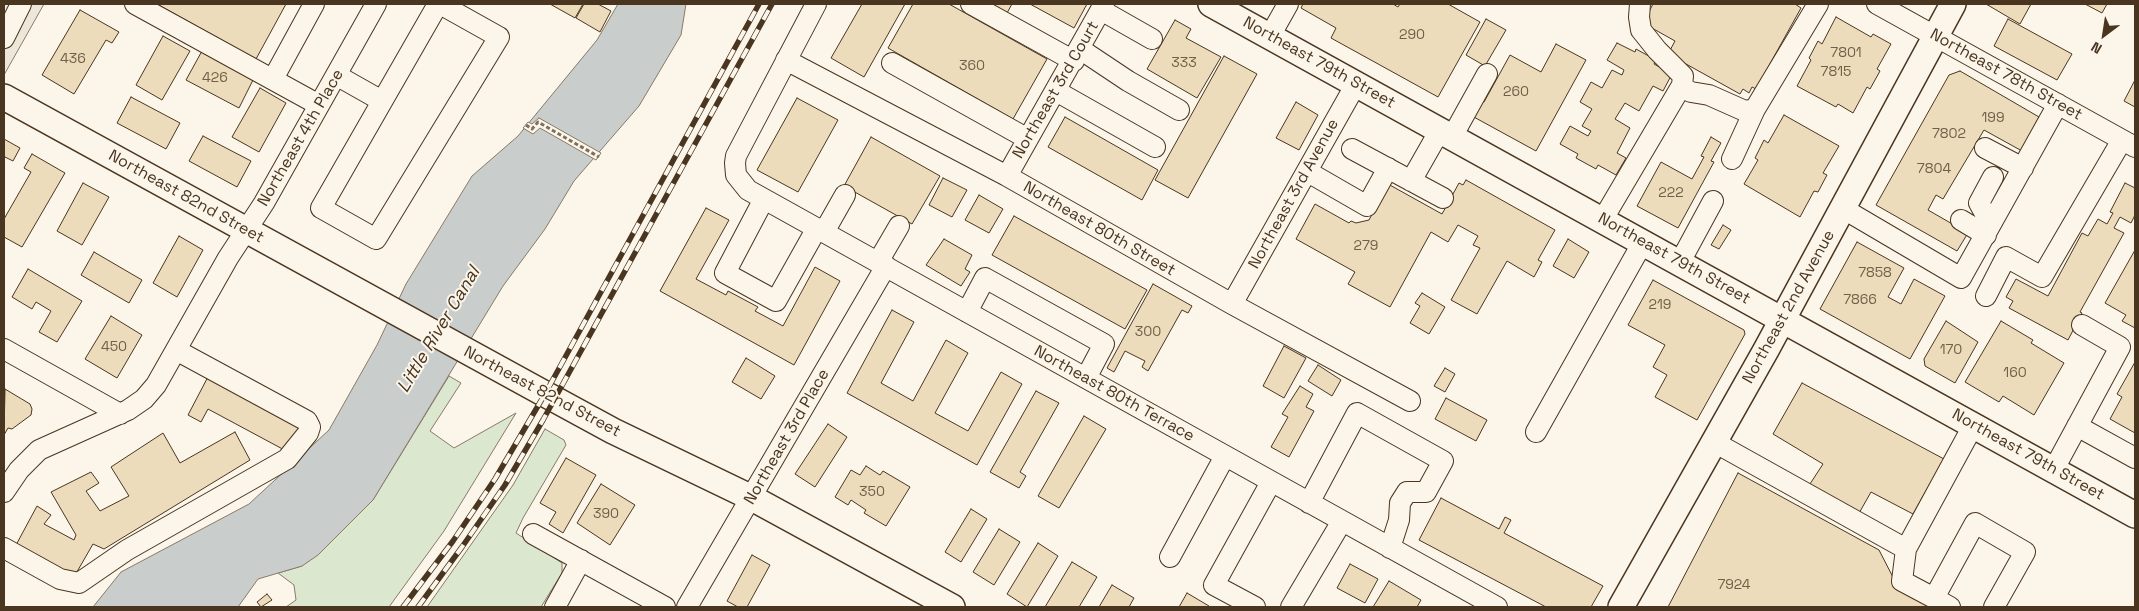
<!DOCTYPE html>
<style>
body{margin:0}
#map{position:relative;width:2139px;height:611px;overflow:hidden;background:#fbf6e9;font-family:"Space Grotesk",sans-serif}
canvas{display:block}
.frame{position:absolute;inset:0;border:5px solid #4a3520;pointer-events:none}
.north{position:absolute;left:2079px;top:10px;width:50px;height:50px;-webkit-text-stroke:4px #fbf6e9;paint-order:stroke;rotate:211deg;font-size:14px;font-weight:700;line-height:20px;text-align:center;color:#4a3520}
.north::after{content:'';display:block;margin:auto;width:18px;height:22px;background:#4a3520;clip-path:polygon(50% 0,100% 100%,50% 72%,0 100%)}
</style>
<div id="map">
<canvas width="2139" height="611"></canvas>
<div class="frame"></div>
<div class="north">N</div>
</div>
<script>
const context = document.querySelector('canvas').getContext('2d');
context.lineJoin = 'round';
function fillPath(path, color) { context.fillStyle = color; context.fill(path, 'evenodd'); }
const toPath = rows => new Path2D(rows.map(r => 'M' + r).join(''));
function strokePath(path, color, width, dash) { context.strokeStyle = color; context.lineWidth = width; context.lineCap = dash ? 'butt' : 'round'; context.setLineDash(dash || []); context.stroke(path); }
function write(font, color, halo, rows, align = 'center') {
  context.font = font + ' "Space Grotesk",sans-serif'; context.lineWidth = 4; context.setLineDash([]); context.textBaseline = 'middle'; context.strokeStyle = halo; context.fillStyle = color; for (const [text, x, y, turn = 0] of rows) {
    context.save(); context.translate(x, y); context.rotate((+turn || 0) * Math.PI / 180); context.textAlign = isNaN(turn) ? turn : align; if (halo) context.strokeText(text, 0, 0); context.fillText(text, 0, 0); context.restore();
  }
}
const green = toPath([
 [449,376,461,383,430,431,454,448,516,413,444,531,389,607,286,607,296,600,294,585,278,573,302,566,373,500,449,376],
 [545,429,564,440,566,445,523,518,516,533,562,563,562,573,541,607,427,607,513,485,545,429]
]);
fillPath(green, '#dce7d0');
strokePath(green, '#887966', 1);
const parking = toPath([
 [4,4,44,4,4,75,4,4]
]);
fillPath(parking, '#ede7d9');
strokePath(parking, '#887966', 1);
const water = toPath([
 [618,4,686,4,681,35,639,106,574,181,545,229,503,286,373,500,318,555,302,566,258,579,238,607,93,607,121,572,249,504,329,430,377,345,406,284,472,176,518,136,597,40,618,4]
]);
fillPath(water, '#c9cecd');
strokePath(water, '#887966', 1);
const pier = toPath([
 [539,118,601,153,596,160,540,128,533,134,523,128,528,122,532,124,539,118]
]);
fillPath(pier, '#fbf6e9');
strokePath(pier, '#887966', 1);
const building = toPath([
 [157,4,286,4,256,59,157,4],
 [550,4,583,4,575,18,550,4],
 [584,4,598,4,611,11,600,32,576,18,584,4],
 [862,4,905,4,864,77,831,58,862,4],
 [913,4,949,4,1047,59,1013,119,888,48,913,4],
 [985,4,1012,4,1007,13,999,8,997,11,985,4],
 [1030,4,1087,4,1074,28,1030,4],
 [1303,4,1393,4,1398,7,1400,4,1448,4,1480,22,1438,97,1331,38,1336,28,1301,8,1303,4],
 [1653,4,1795,4,1801,8,1756,89,1752,87,1749,93,1743,89,1740,94,1668,54,1675,41,1643,23,1653,4],
 [1986,4,2031,4,2020,24,1986,4],
 [2085,4,2107,4,2102,13,2085,4],
 [80,10,119,32,112,43,106,40,74,94,42,75,80,10],
 [1836,17,1871,37,1873,34,1891,44,1877,69,1880,71,1870,89,1867,87,1853,113,1838,104,1836,107,1797,86,1811,60,1809,58,1818,41,1822,44,1836,17],
 [1486,19,1506,30,1485,66,1466,55,1486,19],
 [2008,19,2072,54,2057,80,1994,46,2008,19],
 [1175,20,1191,29,1186,38,1221,57,1197,98,1147,69,1175,20],
 [163,36,190,51,162,100,136,85,163,36],
 [1617,43,1635,52,1636,49,1656,60,1654,64,1672,74,1663,91,1653,86,1639,111,1625,103,1615,119,1630,128,1617,153,1626,158,1616,175,1598,165,1596,169,1576,158,1578,154,1560,144,1570,126,1588,136,1591,131,1582,126,1592,109,1580,102,1591,82,1602,88,1612,70,1622,75,1624,70,1607,60,1617,43],
 [1556,44,1586,60,1536,151,1472,116,1480,101,1484,102,1510,55,1541,72,1556,44],
 [202,51,254,78,239,108,186,80,202,51],
 [1224,56,1257,74,1188,198,1155,180,1224,56],
 [1960,71,2039,117,2022,151,1984,130,1943,199,1936,195,1928,210,1968,233,1957,251,1876,205,1949,75,1960,71],
 [2135,80,2135,107,2124,101,2135,80],
 [260,88,286,103,259,152,232,137,260,88],
 [131,97,180,123,166,149,117,123,131,97],
 [797,98,838,120,798,192,757,170,797,98],
 [1296,102,1318,115,1299,150,1276,138,1296,102],
 [1784,115,1839,146,1823,173,1827,175,1818,192,1814,191,1800,217,1744,184,1758,160,1755,158,1764,140,1768,143,1784,115],
 [1065,117,1158,170,1142,200,1048,147,1065,117],
 [203,136,251,161,237,187,189,161,203,136],
 [871,137,940,176,912,224,844,186,871,137],
 [1711,137,1721,143,1711,161,1714,162,1678,228,1637,206,1661,162,1692,179,1704,157,1701,156,1711,137],
 [4,139,20,148,13,161,5,157,4,160,4,139],
 [32,154,65,173,22,247,4,237,4,219,31,172,24,168,32,154],
 [943,178,967,190,952,217,929,205,943,178],
 [1466,180,1555,230,1538,260,1542,262,1534,277,1507,261,1477,314,1451,300,1480,248,1473,245,1478,236,1458,225,1448,242,1431,232,1390,307,1348,284,1355,272,1296,239,1315,204,1349,223,1351,221,1356,223,1369,220,1388,184,1442,214,1459,183,1463,185,1466,180],
 [83,183,109,197,82,245,57,231,83,183],
 [2125,183,2135,188,2135,215,2131,223,2120,217,2114,228,2124,233,2080,312,2082,313,2068,340,2009,308,2013,301,2006,297,2016,279,2048,296,2082,233,2088,236,2098,219,2107,224,2113,213,2110,212,2125,183],
 [979,195,1003,209,989,233,965,220,979,195],
 [706,208,729,220,696,279,726,295,728,291,758,307,755,311,783,326,815,267,840,281,794,365,660,291,706,208],
 [1014,216,1147,290,1125,329,992,255,1014,216],
 [1723,225,1731,230,1719,249,1711,245,1723,225],
 [179,236,203,250,177,297,153,283,179,236],
 [944,239,972,255,965,269,970,272,961,286,926,265,944,239],
 [1568,239,1589,252,1574,278,1553,266,1568,239],
 [1857,242,1904,268,1888,297,1901,304,1914,279,1945,296,1910,359,1820,309,1857,242],
 [2135,250,2135,328,2122,321,2126,315,2105,303,2135,250],
 [94,252,142,280,129,303,81,275,94,252],
 [28,269,82,301,57,342,39,332,51,311,36,302,32,309,12,297,28,269],
 [1653,280,1744,330,1745,334,1697,420,1655,397,1667,375,1653,367,1665,345,1628,325,1653,280],
 [1153,284,1192,306,1188,313,1182,310,1148,371,1142,367,1145,361,1125,351,1114,372,1107,368,1153,284],
 [1422,293,1445,307,1429,334,1410,323,1420,306,1415,303,1422,293],
 [892,310,914,322,881,383,913,401,946,340,968,353,935,413,968,431,1001,372,1022,384,977,465,847,393,892,310],
 [111,316,142,335,117,378,85,359,111,316],
 [1946,321,1978,342,1955,383,1925,366,1924,359,1946,321],
 [2001,321,2033,340,2031,343,2064,363,2034,415,2003,396,1999,402,1965,382,2001,321],
 [1284,346,1306,358,1284,398,1263,386,1284,346],
 [746,358,775,376,761,399,732,382,746,358],
 [2135,362,2135,433,2110,419,2122,397,2117,394,2135,362],
 [1318,365,1341,380,1332,396,1308,381,1318,365],
 [1445,368,1455,374,1445,392,1434,386,1445,368],
 [210,373,305,425,290,453,208,409,201,422,188,415,210,373],
 [1802,383,1944,459,1913,514,1871,492,1858,515,1808,487,1823,464,1773,434,1802,383],
 [1300,386,1313,394,1306,407,1314,411,1289,457,1271,447,1288,417,1282,414,1300,386],
 [5,389,30,404,32,409,31,415,12,429,8,428,4,435,5,389],
 [1036,391,1059,403,1020,472,1026,476,1019,488,990,472,1036,391],
 [1446,398,1487,420,1476,441,1435,419,1446,398],
 [1084,416,1106,429,1059,508,1038,496,1084,416],
 [828,424,847,437,815,487,795,474,828,424],
 [235,432,250,460,104,549,93,544,74,577,16,545,37,506,51,515,44,524,74,540,76,535,51,492,91,472,99,483,86,491,100,511,129,496,111,467,163,433,180,463,235,432],
 [566,458,596,475,563,533,549,524,556,512,540,503,566,458],
 [866,466,880,475,883,471,910,487,886,526,864,513,866,510,851,500,848,505,835,497,851,470,860,475,866,466],
 [1738,473,1879,550,1897,585,1938,607,1668,607,1738,473],
 [601,484,635,505,610,545,577,523,601,484],
 [1441,498,1499,529,1505,517,1511,520,1504,533,1603,586,1591,607,1546,607,1419,540,1441,498],
 [971,509,987,519,961,562,945,552,971,509],
 [999,529,1020,542,994,585,973,572,999,529],
 [1038,543,1058,556,1027,607,1007,594,1038,543],
 [752,555,770,565,747,607,738,607,727,601,752,555],
 [1072,562,1097,577,1079,607,1045,607,1072,562],
 [1350,564,1378,579,1365,603,1337,588,1350,564],
 [1389,581,1421,600,1417,607,1373,607,1389,581],
 [1112,585,1134,598,1129,607,1099,607,1112,585],
 [1187,593,1209,606,1208,607,1179,607,1187,593],
 [267,594,272,600,261,607,257,602,267,594]
]);
fillPath(building, '#ecdcbc');
strokePath(building, '#4a3520', 1);
const minor = toPath([
 [135,4,319,105],
 [438,4,321,208,376,239,499,37,440,4],
 [816,4,736,156,735,163,736,175,748,190,1497,607],
 [971,4,1074,61],
 [1877,4,2135,147],
 [1101,10,1152,39],
 [1270,36,1288,4],
 [4,38,21,4],
 [1080,49,1128,81,1179,110],
 [786,60,1007,176,1232,304,1410,401],
 [892,63,1028,139],
 [336,75,382,101],
 [273,79,314,4],
 [1681,87,1691,92,1709,95,1745,111,1755,109,1818,4],
 [1056,91,1155,147],
 [1452,137,1487,74],
 [1985,148,2023,168],
 [1352,149,1443,198],
 [1732,159,1755,109],
 [1308,172,1367,206,1388,168],
 [1007,176,1104,4],
 [1993,177,1979,203,1984,212,1994,218],
 [1411,181,1440,130],
 [764,199,725,273,776,301,817,228],
 [1842,208,1961,278,2058,104],
 [1603,219,1682,85,1683,76,1657,50,1641,30,1639,17,1640,4],
 [1961,220,1986,235],
 [824,232,845,195],
 [878,262,899,226],
 [1680,262,1713,201],
 [1986,296,2006,257,2042,277,2122,140],
 [1232,304,1356,84],
 [967,312,985,278,1104,344,1086,378],
 [4,349,120,414],
 [2077,426,2135,458],
 [1536,432,1643,242],
 [1714,442,1906,549,1902,581,1934,598,1975,523,2025,552,1994,607],
 [2054,469,2120,347,2082,325],
 [4,492,19,470,39,450,128,410,144,399,156,385,228,258,264,203,376,4],
 [1309,503,1357,413,1443,461,1426,492,1407,492,1400,503,1399,520,1390,548],
 [533,534,665,607],
 [4,548,60,579,79,583,127,550,287,459,308,433,310,427,307,421,176,350],
 [1906,549,1974,424],
 [1170,557,1225,456],
 [1934,598,1950,607],
 [555,607,581,560],
 [687,607,886,266],
 [1255,607,1214,585,1271,482],
 [1291,607,1342,521]
]);
const major = toPath([
 [1211,4,2135,515],
 [4,97,545,394,613,431,752,498,952,607],
 [1621,607,1766,350,1953,4]
]);
strokePath(minor, '#4a3520', 22);
strokePath(major, '#4a3520', 28);
strokePath(toPath([
 [526,125,532,129,538,122,599,157]
]), '#7f6f5c', 3, [4, 2.5]);
strokePath(minor, '#fbf6e9', 20);
strokePath(major, '#fbf6e9', 25);
const rail = toPath([
 [403,607,453,541,495,479,545,394,759,4],
 [418,607,462,547,505,485,543,420,772,4]
]);
strokePath(rail, '#4a3520', 5.5);
strokePath(rail, '#fbf6e9', 4, [11]);
write('14px', '#725f47', null, [
 ["290",1412,35],
 ["7801",1846,53],
 ["436",73,59],
 ["333",1184,63],
 ["360",972,66],
 ["7815",1836,72],
 ["426",215,78],
 ["260",1516,92],
 ["199",1993,118],
 ["7802",1949,134],
 ["7804",1934,169],
 ["222",1671,193],
 ["279",1366,246],
 ["7858",1875,273],
 ["7866",1860,300],
 ["219",1660,305],
 ["300",1148,332],
 ["450",114,347],
 ["170",1951,350],
 ["160",2015,373],
 ["350",872,492],
 ["390",606,514],
 ["7924",1734,585]
]);
write('16px', '#4a3520', '#fbf6e9', [
 ["Northeast 79th Street",1319,63,29],
 ["Northeast 78th Street",2006,75,29],
 ["Northeast 3rd Court",1056,90,-60],
 ["Northeast 4th Place",301,138,-60],
 ["Northeast 3rd Avenue",1294,194,-61],
 ["Northeast 82nd Street",186,197,29],
 ["Northeast 80th Street",1099,229,30],
 ["Northeast 79th Street",1674,259,29],
 ["Northeast 2nd Avenue",1789,307,-61],
 ["Northeast 82nd Street",542,392,28],
 ["Northeast 80th Terrace",1114,394,29],
 ["Northeast 3rd Place",787,437,-60],
 ["Northeast 79th Street",2028,455,29]
]);
write('italic 18px', '#4a3520', '#fbf6e9', [
 ["Little River Canal",439,330,-59]
]);
</script>
